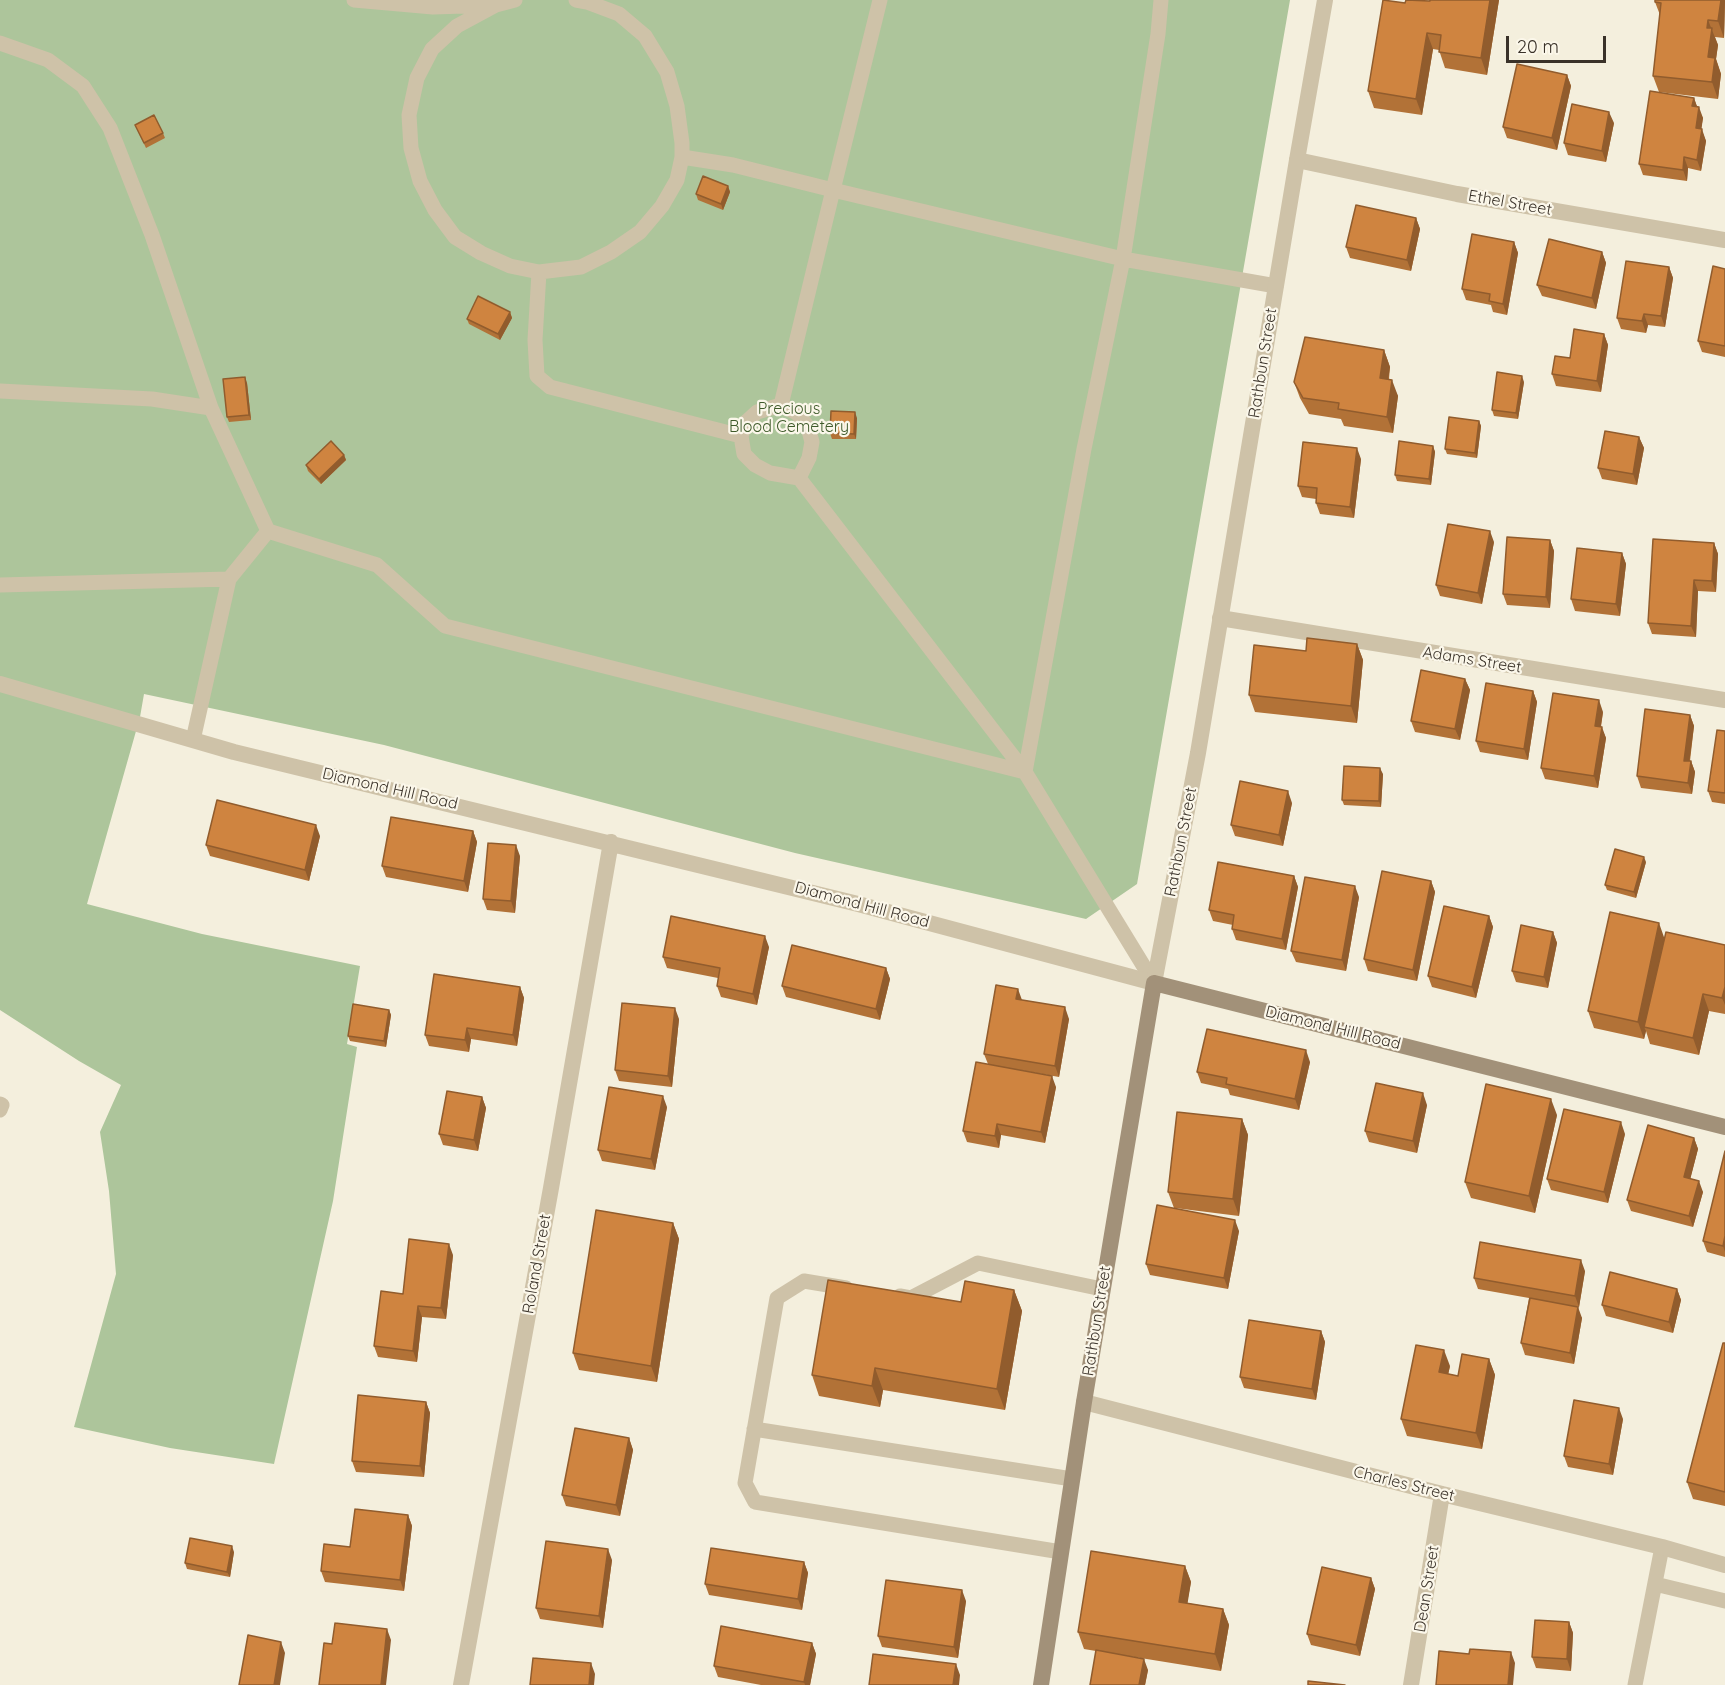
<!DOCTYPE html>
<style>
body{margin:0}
#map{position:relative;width:1725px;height:1685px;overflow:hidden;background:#f4efdd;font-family:Quicksand,sans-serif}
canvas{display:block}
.scale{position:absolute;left:1506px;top:36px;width:100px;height:27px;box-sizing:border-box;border:3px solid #3a3229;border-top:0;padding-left:8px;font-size:18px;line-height:21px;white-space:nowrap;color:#3a3229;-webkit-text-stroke:4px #fbf7ea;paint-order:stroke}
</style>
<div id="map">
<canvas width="1725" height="1685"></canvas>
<div class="scale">20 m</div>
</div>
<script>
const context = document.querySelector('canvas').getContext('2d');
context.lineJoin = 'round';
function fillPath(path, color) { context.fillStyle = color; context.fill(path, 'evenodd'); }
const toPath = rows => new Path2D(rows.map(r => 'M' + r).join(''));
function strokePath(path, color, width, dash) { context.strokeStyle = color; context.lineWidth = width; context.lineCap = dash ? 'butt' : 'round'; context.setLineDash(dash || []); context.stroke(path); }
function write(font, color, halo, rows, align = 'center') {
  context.font = font + ' Quicksand,sans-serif'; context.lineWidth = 4.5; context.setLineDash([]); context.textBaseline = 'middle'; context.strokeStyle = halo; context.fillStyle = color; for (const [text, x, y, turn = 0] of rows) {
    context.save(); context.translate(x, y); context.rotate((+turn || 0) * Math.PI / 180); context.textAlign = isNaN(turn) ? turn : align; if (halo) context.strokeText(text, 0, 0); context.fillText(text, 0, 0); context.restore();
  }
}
fillPath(toPath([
 [0,0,1290,0,1137,884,1086,919,795,853,384,745,144,694,140,717,87,904,202,934,360,966,347,1044,357,1047,333,1201,274,1464,170,1448,74,1427,116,1274,109,1191,100,1132,121,1085,79,1061,0,1010]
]), '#adc59b');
strokePath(toPath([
 [354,0,433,7,496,5,515,0],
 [576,0,587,2,619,14,645,36,667,72,677,106,682,143,682,157],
 [880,0,833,190,1123,259,1276,286],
 [496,5,457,26,432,49,417,78,409,115,411,148,420,181,435,210,455,237,481,253,510,266,539,272,535,340,537,376,550,387,741,436,744,454,755,465,770,473,799,478,809,458,812,442,808,427,797,413,781,405,757,412,746,422,741,436],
 [0,43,48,60,83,86,110,128,152,235,211,408,152,399,0,391],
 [539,272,581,267,611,252,640,232,662,206,677,180,682,157,733,165,833,190,781,405],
 [799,478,1025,772,1154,983],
 [268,531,377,565,445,626,1025,772,1084,449,1123,259,1158,34,1161,0],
 [0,585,229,579],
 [193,740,229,579,268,531,211,408],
 [0,1104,2,1105,0,1110],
 [846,1288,804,1281,777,1298,745,1483,755,1502,1061,1552],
 [900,1296,911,1298,978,1263,1102,1289],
 [754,1429,1072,1479],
 [1655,1584,1725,1601],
 [1635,1685,1662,1547]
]), '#cec2a8', 15);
strokePath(toPath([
 [1297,160,1457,194,1725,240],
 [1220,618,1725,700],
 [0,684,234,752,858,904,1154,983],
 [1084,1402,1442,1494,1662,1547,1725,1565],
 [461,1685,551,1188,611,842],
 [1411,1685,1442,1494]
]), '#cec2a8', 16);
strokePath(toPath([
 [1154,983,1198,753,1297,160,1325,0]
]), '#cec2a8', 16);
strokePath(toPath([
 [1041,1685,1084,1402,1154,983,1725,1127]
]), '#a29179', 16);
fillPath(toPath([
 [1499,0,1487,75,1445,68,1439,50,1433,49,1422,115,1374,108,1368,91,1405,3,1430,1],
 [1725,1,1724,38,1715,37,1718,45,1716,59,1721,74,1718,99,1659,92,1653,76,1660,15,1655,2],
 [1567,75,1571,86,1557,150,1507,138,1503,127],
 [1694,98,1697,107,1703,118,1701,129,1706,141,1701,171,1688,168,1687,181,1643,175,1639,164],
 [1614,123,1606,162,1568,155,1564,143],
 [135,125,163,133,165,138,146,148],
 [728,186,730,192,723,210,698,200,696,194],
 [1416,218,1420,229,1411,271,1350,258,1346,247],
 [1514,242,1518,253,1507,315,1493,312,1491,305,1466,300,1462,289],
 [1602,252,1606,263,1596,309,1542,296,1537,285],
 [1669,267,1673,278,1665,327,1648,325,1646,333,1621,329,1617,318],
 [1725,269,1725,357,1702,352,1698,341],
 [510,312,512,318,500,340,469,324,467,319],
 [1604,334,1608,345,1601,392,1556,386,1552,374,1570,358],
 [1384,350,1390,367,1389,379,1398,396,1393,433,1344,426,1341,419,1309,414,1300,398,1294,382],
 [1524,382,1518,419,1494,416,1492,410],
 [247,383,251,420,229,422,227,417],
 [857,418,856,439,832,439,830,433],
 [1479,421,1481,426,1477,458,1447,454,1445,449],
 [1639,437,1644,448,1637,485,1602,479,1598,468],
 [1433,446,1435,452,1431,485,1397,481,1395,475],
 [344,455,346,460,321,484,308,471,306,465],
 [1361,459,1354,518,1320,514,1316,503,1316,499,1302,497,1298,486],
 [1550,540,1554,551,1550,608,1507,605,1503,594],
 [1494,542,1482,604,1440,596,1436,585],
 [1714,543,1718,554,1716,592,1698,591,1696,637,1652,634,1648,623],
 [1622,553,1626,564,1620,616,1575,611,1571,599],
 [1357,644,1363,660,1357,723,1255,712,1249,695,1306,651],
 [1465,679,1470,690,1460,740,1415,732,1411,721],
 [1533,691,1537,702,1528,760,1480,752,1476,741],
 [1603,712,1601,727,1606,738,1598,788,1545,779,1541,768],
 [1690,715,1694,726,1690,761,1691,761,1695,772,1692,794,1641,788,1637,776],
 [1725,731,1725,804,1712,802,1708,791],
 [1383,774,1381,807,1344,805,1342,800],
 [1292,803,1283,846,1235,836,1231,825],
 [473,831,477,842,468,892,386,877,382,866],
 [320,836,309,881,210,856,206,845],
 [520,856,515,913,487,910,483,899],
 [1646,862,1636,898,1607,890,1605,885],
 [1294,876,1298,887,1286,950,1236,940,1232,929,1233,925,1213,921,1209,910],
 [1431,881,1435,892,1417,981,1368,971,1364,959],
 [1359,897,1346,971,1296,962,1291,951],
 [1489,916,1493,927,1476,998,1432,987,1428,976],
 [1553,932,1557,943,1548,988,1516,982,1512,971],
 [1664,939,1725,945,1725,1014,1709,1011,1699,1055,1650,1044,1646,1031,1644,1039,1594,1028,1588,1011],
 [769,947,757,1005,721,997,717,986,718,978,667,968,663,957],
 [886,968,890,979,880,1020,786,997,782,986],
 [520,987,524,998,517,1046,471,1039,469,1052,429,1046,425,1035],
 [1022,1000,1069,1019,1059,1077,1014,1069,1056,1087,1045,1143,1001,1135,999,1148,967,1142,963,1131,988,1064,984,1054],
 [389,1010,391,1015,386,1047,350,1041,348,1036],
 [679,1019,672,1087,619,1081,615,1070],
 [1310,1062,1299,1110,1230,1095,1228,1089,1201,1083,1197,1072],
 [482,1097,486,1108,478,1151,443,1145,439,1134],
 [1427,1105,1417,1153,1369,1142,1365,1131],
 [667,1107,655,1170,602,1161,598,1150],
 [1557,1115,1535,1213,1471,1198,1465,1182],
 [1242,1119,1248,1135,1239,1216,1175,1208,1239,1231,1228,1289,1150,1275,1146,1264,1174,1208,1168,1192],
 [1625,1134,1608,1203,1551,1190,1547,1179],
 [1694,1138,1698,1149,1690,1179,1703,1192,1693,1227,1631,1211,1627,1200],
 [1725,1151,1725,1257,1707,1252,1703,1241],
 [673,1223,679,1239,657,1382,579,1370,573,1353],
 [453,1255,446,1319,422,1317,417,1362,378,1357,374,1346,403,1294],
 [1585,1271,1579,1307,1573,1306,1582,1318,1574,1364,1525,1355,1521,1343,1529,1298,1478,1289,1474,1278],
 [1677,1289,1681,1300,1673,1333,1606,1316,1602,1305],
 [1014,1290,1022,1311,1005,1410,883,1390,880,1407,819,1396,812,1375,961,1302],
 [1321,1331,1325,1342,1316,1400,1244,1388,1240,1377],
 [1725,1343,1725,1506,1693,1499,1687,1482],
 [1489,1359,1495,1375,1482,1449,1407,1436,1401,1419,1450,1366,1448,1374,1458,1376],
 [426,1402,430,1413,424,1477,356,1472,352,1461],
 [1623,1419,1613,1475,1568,1467,1564,1456],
 [629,1438,633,1450,620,1516,566,1506,562,1495],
 [408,1515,412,1526,404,1591,325,1582,321,1571,350,1547],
 [234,1552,230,1577,187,1569,185,1563],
 [612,1560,603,1628,540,1619,536,1608],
 [804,1562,808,1573,802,1610,709,1595,705,1584],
 [1185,1566,1191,1582,1187,1603,1223,1609,1229,1625,1221,1671,1122,1655,1148,1670,1145,1685,1090,1685,1096,1651,1084,1649,1078,1632],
 [1371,1578,1375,1589,1360,1656,1311,1645,1307,1634],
 [966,1601,958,1658,882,1647,878,1636],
 [1569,1622,1573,1633,1571,1671,1536,1668,1532,1657],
 [812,1643,816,1654,810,1685,761,1685,718,1677,714,1666]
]), '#b27237');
fillPath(toPath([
 [1490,0,1499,0,1487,75,1481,58],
 [1721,0,1725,0,1725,1,1724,38,1718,21],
 [1708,20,1718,45,1716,59,1721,74,1718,99,1712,82,1708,57,1707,28],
 [1427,33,1433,49,1422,115,1416,99],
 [1567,75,1571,86,1557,150,1552,138],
 [1694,98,1698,109,1692,106],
 [1699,107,1703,118,1700,139,1696,128],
 [1609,112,1614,123,1606,162,1602,151],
 [1702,129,1706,141,1701,171,1697,160],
 [1684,157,1688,168,1687,181,1683,170],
 [728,186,730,192,723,210,721,204],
 [1416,218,1420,229,1411,271,1407,260],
 [1514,242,1518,253,1507,315,1503,304],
 [1602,252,1606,263,1596,309,1592,298],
 [1669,267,1673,278,1665,327,1661,316],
 [510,312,512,318,500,340,498,334],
 [1644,314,1648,325,1646,333,1642,321],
 [1604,334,1608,345,1601,392,1597,381],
 [1384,350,1390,367,1386,394,1380,378],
 [1522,376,1524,382,1518,419,1516,413],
 [245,377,247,383,251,420,249,415],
 [1392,380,1398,396,1393,433,1387,417],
 [855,412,857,418,856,439,854,434],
 [1479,421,1481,426,1477,458,1475,453],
 [1639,437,1644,448,1637,485,1633,474],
 [1433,446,1435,452,1431,485,1429,479],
 [1357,448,1361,459,1354,518,1350,507],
 [344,455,346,460,321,484,319,479],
 [1490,531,1494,542,1482,604,1478,593],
 [1550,540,1554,551,1550,608,1546,597],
 [1714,543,1718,554,1716,592,1712,581],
 [1622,553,1626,564,1620,616,1616,604],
 [1694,580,1698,591,1696,637,1691,626],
 [1357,644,1363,660,1357,723,1351,706],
 [1465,679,1470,690,1460,740,1455,729],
 [1533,691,1537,702,1528,760,1524,749],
 [1599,700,1603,712,1599,737,1595,726],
 [1690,715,1694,726,1688,772,1684,761],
 [1602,727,1606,738,1598,788,1594,776],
 [1691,761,1695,772,1692,794,1688,783],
 [1380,768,1383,774,1381,807,1379,801],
 [1288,791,1292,803,1283,846,1279,835],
 [316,825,320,836,309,881,305,870],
 [473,831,477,842,468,892,464,881],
 [516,845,520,856,515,913,511,901],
 [1644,857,1646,862,1636,898,1634,892],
 [1294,876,1298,887,1286,950,1282,939],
 [1431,881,1435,892,1417,981,1413,970],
 [1355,886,1359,897,1346,971,1342,960],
 [1489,916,1493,927,1476,998,1472,987],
 [1659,923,1665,940,1644,1027,1646,1031,1644,1039,1638,1022],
 [1553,932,1557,943,1548,988,1544,977],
 [765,936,769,947,757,1005,753,994],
 [886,968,890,979,880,1020,876,1009],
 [520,987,524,998,517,1046,513,1035],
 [1725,987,1725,1005,1722,998],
 [1018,989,1022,1000,1016,999],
 [1703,994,1709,1011,1699,1055,1693,1038],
 [1065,1007,1069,1019,1059,1077,1055,1066],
 [675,1008,679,1019,672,1087,668,1076],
 [389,1010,391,1015,386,1047,384,1041],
 [467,1028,471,1039,469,1052,465,1040],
 [1306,1050,1310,1062,1299,1110,1295,1099],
 [1052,1076,1056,1087,1045,1143,1041,1132],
 [1423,1093,1427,1105,1417,1153,1413,1141],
 [663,1096,667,1107,655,1170,651,1159],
 [482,1097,486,1108,478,1151,474,1140],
 [1551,1099,1557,1115,1535,1213,1529,1196],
 [1242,1119,1248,1135,1239,1216,1233,1199],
 [1621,1122,1625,1134,1608,1203,1604,1192],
 [997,1124,1001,1135,999,1148,995,1136],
 [1694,1138,1698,1149,1688,1188,1684,1177],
 [1699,1181,1703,1192,1693,1227,1689,1216],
 [1235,1220,1239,1231,1228,1289,1224,1278],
 [673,1223,679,1239,657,1382,651,1366],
 [1725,1236,1725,1252,1723,1246],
 [449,1244,453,1255,446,1319,441,1308],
 [1581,1260,1585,1271,1579,1307,1575,1296],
 [1677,1289,1681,1300,1673,1333,1669,1322],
 [1014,1290,1022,1311,1005,1410,997,1389],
 [418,1306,422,1317,417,1362,413,1351],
 [1578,1307,1582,1318,1574,1364,1570,1353],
 [1321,1331,1325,1342,1316,1400,1312,1389],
 [1444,1350,1450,1366,1445,1389,1439,1372],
 [1489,1359,1495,1375,1482,1449,1476,1433],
 [875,1368,883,1390,880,1407,872,1386],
 [426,1402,430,1413,424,1477,420,1466],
 [1619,1408,1623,1419,1613,1475,1609,1464],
 [629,1438,633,1450,620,1516,616,1505],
 [408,1515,412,1526,404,1591,400,1580],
 [232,1546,234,1552,230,1577,227,1572],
 [608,1549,612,1560,603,1628,599,1616],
 [804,1562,808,1573,802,1610,798,1599],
 [1185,1566,1191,1582,1185,1619,1179,1602],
 [1371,1578,1375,1589,1360,1656,1356,1645],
 [962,1590,966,1601,958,1658,954,1647],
 [1223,1609,1229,1625,1221,1671,1215,1654],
 [1569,1622,1573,1633,1571,1671,1567,1659],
 [387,1629,391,1640,386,1685,381,1685],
 [281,1642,285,1653,280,1685,274,1685],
 [812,1643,816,1654,810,1685,805,1685,804,1682],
 [1511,1652,1515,1663,1513,1685,1508,1685],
 [1144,1659,1148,1670,1145,1685,1139,1685],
 [591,1663,595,1674,594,1685,589,1685],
 [956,1664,960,1675,959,1685,953,1685]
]), '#915c2d');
const building = toPath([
 [1383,0,1405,3,1406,0,1430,1,1430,0,1490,0,1481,58,1439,52,1441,35,1427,33,1416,99,1368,91,1383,0],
 [1655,0,1721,0,1718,21,1708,20,1707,28,1712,28,1708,57,1715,58,1712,82,1653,76,1661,3,1655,2,1655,0],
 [1517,64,1567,75,1552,138,1503,127,1517,64],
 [1650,91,1694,98,1692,106,1699,107,1696,128,1702,129,1697,160,1684,157,1683,170,1639,164,1650,91],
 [1572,104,1609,112,1602,151,1564,143,1572,104],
 [154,115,163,133,144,143,135,125,154,115],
 [703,176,728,186,721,204,696,194,703,176],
 [1356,205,1416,218,1407,260,1346,247,1356,205],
 [1472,234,1514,242,1503,304,1489,301,1490,294,1462,289,1472,234],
 [1549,239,1602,252,1592,298,1537,285,1549,239],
 [1626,261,1669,267,1661,316,1644,314,1642,321,1617,318,1626,261],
 [1713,266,1725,269,1725,346,1698,341,1713,266],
 [478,296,510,312,498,334,467,319,478,296],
 [1574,329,1604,334,1597,381,1552,374,1555,356,1570,358,1574,329],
 [1305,337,1384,350,1380,378,1392,380,1387,417,1338,409,1339,403,1303,398,1294,382,1305,337],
 [1497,372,1522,376,1516,413,1492,410,1497,372],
 [245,377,249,415,227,417,223,379,245,377],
 [831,411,855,412,854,434,830,433,831,411],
 [1449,417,1479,421,1475,453,1445,449,1449,417],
 [1605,431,1639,437,1633,474,1598,468,1605,431],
 [331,441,344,455,319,479,306,465,331,441],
 [1399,441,1433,446,1429,479,1395,475,1399,441],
 [1303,442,1357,448,1350,507,1316,503,1317,488,1298,486,1303,442],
 [1448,524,1490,531,1478,593,1436,585,1448,524],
 [1507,537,1550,540,1546,597,1503,594,1507,537],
 [1653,539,1714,543,1712,581,1694,580,1691,626,1648,623,1653,539],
 [1577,548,1622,553,1616,604,1571,599,1577,548],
 [1307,638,1357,644,1351,706,1249,695,1254,645,1306,651,1307,638],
 [1421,670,1465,679,1455,729,1411,721,1421,670],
 [1486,683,1533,691,1524,749,1476,741,1486,683],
 [1553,693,1599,700,1595,726,1602,727,1594,776,1541,768,1553,693],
 [1645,709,1690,715,1684,761,1691,761,1688,783,1637,776,1645,709],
 [1717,730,1725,731,1725,793,1708,791,1717,730],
 [1344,766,1380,768,1379,801,1342,800,1344,766],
 [1240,781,1288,791,1279,835,1231,825,1240,781],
 [217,800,316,825,305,870,206,845,217,800],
 [391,817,473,831,464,881,382,866,391,817],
 [488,843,516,845,511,901,483,899,488,843],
 [1615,849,1644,857,1634,892,1605,885,1615,849],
 [1218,862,1294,876,1282,939,1232,929,1234,915,1209,910,1218,862],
 [1382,871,1431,881,1413,970,1364,959,1382,871],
 [1305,877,1355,886,1342,960,1291,951,1305,877],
 [1444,906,1489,916,1472,987,1428,976,1444,906],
 [1610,912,1659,923,1638,1022,1588,1011,1610,912],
 [671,916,765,936,753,994,717,986,720,968,663,957,671,916],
 [1521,925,1553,932,1544,977,1512,971,1521,925],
 [1666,932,1725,945,1725,987,1722,998,1703,994,1693,1038,1644,1027,1666,932],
 [792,945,886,968,876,1009,782,986,792,945],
 [434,974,520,987,513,1035,467,1028,465,1040,425,1035,434,974],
 [996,985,1018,989,1016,999,1065,1007,1055,1066,984,1054,996,985],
 [622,1003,675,1008,668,1076,615,1070,622,1003],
 [353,1004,389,1010,384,1041,348,1036,353,1004],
 [1207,1029,1306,1050,1295,1099,1226,1084,1227,1078,1197,1072,1207,1029],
 [976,1062,1052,1076,1041,1132,997,1124,995,1136,963,1131,976,1062],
 [1376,1083,1423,1093,1413,1141,1365,1131,1376,1083],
 [1486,1084,1551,1099,1529,1196,1465,1182,1486,1084],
 [609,1087,663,1096,651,1159,598,1150,609,1087],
 [447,1091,482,1097,474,1140,439,1134,447,1091],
 [1564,1109,1621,1122,1604,1192,1547,1179,1564,1109],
 [1177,1112,1242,1119,1233,1199,1168,1192,1177,1112],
 [1648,1125,1694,1138,1684,1177,1699,1181,1689,1216,1627,1200,1648,1125],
 [1725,1151,1725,1236,1723,1246,1703,1241,1725,1151],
 [1157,1205,1235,1220,1224,1278,1146,1264,1157,1205],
 [596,1210,673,1223,651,1366,573,1353,596,1210],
 [409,1239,449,1244,441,1308,418,1306,413,1351,374,1346,381,1291,403,1294,409,1239],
 [1480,1242,1581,1260,1575,1296,1474,1278,1480,1242],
 [1610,1272,1677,1289,1669,1322,1602,1305,1610,1272],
 [828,1280,961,1302,965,1281,1014,1290,997,1389,875,1368,872,1386,812,1375,828,1280],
 [1530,1298,1578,1307,1570,1353,1521,1343,1530,1298],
 [1249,1320,1321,1331,1312,1389,1240,1377,1249,1320],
 [1723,1343,1725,1343,1725,1492,1687,1482,1723,1343],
 [1416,1345,1444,1350,1439,1372,1458,1376,1462,1354,1489,1359,1476,1433,1401,1419,1416,1345],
 [358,1395,426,1402,420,1466,352,1461,358,1395],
 [1574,1400,1619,1408,1609,1464,1564,1456,1574,1400],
 [575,1428,629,1438,616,1505,562,1495,575,1428],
 [355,1509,408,1515,400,1580,321,1571,324,1544,350,1547,355,1509],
 [190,1538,232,1546,227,1572,185,1563,190,1538],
 [546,1541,608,1549,599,1616,536,1608,546,1541],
 [711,1548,804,1562,798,1599,705,1584,711,1548],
 [1091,1551,1185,1566,1179,1602,1223,1609,1215,1654,1078,1632,1091,1551],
 [1322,1567,1371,1578,1356,1645,1307,1634,1322,1567],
 [886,1580,962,1590,954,1647,878,1636,886,1580],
 [1535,1620,1569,1622,1567,1659,1532,1657,1535,1620],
 [335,1623,387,1629,381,1685,319,1685,324,1643,332,1644,335,1623],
 [721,1626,812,1643,804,1682,714,1666,721,1626],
 [248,1635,281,1642,274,1685,239,1685,248,1635],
 [1470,1649,1511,1652,1508,1685,1436,1685,1439,1651,1469,1654,1470,1649],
 [1096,1650,1144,1659,1139,1685,1090,1685,1096,1650],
 [873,1654,956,1664,953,1685,869,1685,873,1654],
 [533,1658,591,1663,589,1685,530,1685,533,1658],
 [1308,1681,1345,1685,1308,1685,1308,1681]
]);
fillPath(building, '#cf8440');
strokePath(building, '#915c2d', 1.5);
write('16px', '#3a3229', '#fbf7ea', [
 ["Ethel Street",1510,203,10],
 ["Rathbun Street",1263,363,-81],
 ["Adams Street",1472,660,9],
 ["Diamond Hill Road",390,789,13],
 ["Rathbun Street",1181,842,-79],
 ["Diamond Hill Road",862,905,15],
 ["Diamond Hill Road",1333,1028,14],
 ["Roland Street",537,1264,-80],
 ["Rathbun Street",1097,1321,-81],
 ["Charles Street",1404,1484,14],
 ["Dean Street",1427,1589,-81]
]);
write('16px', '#3e5a2a', '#fbf7ea', [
 ["Precious",789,409],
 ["Blood Cemetery",789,427]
]);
</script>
